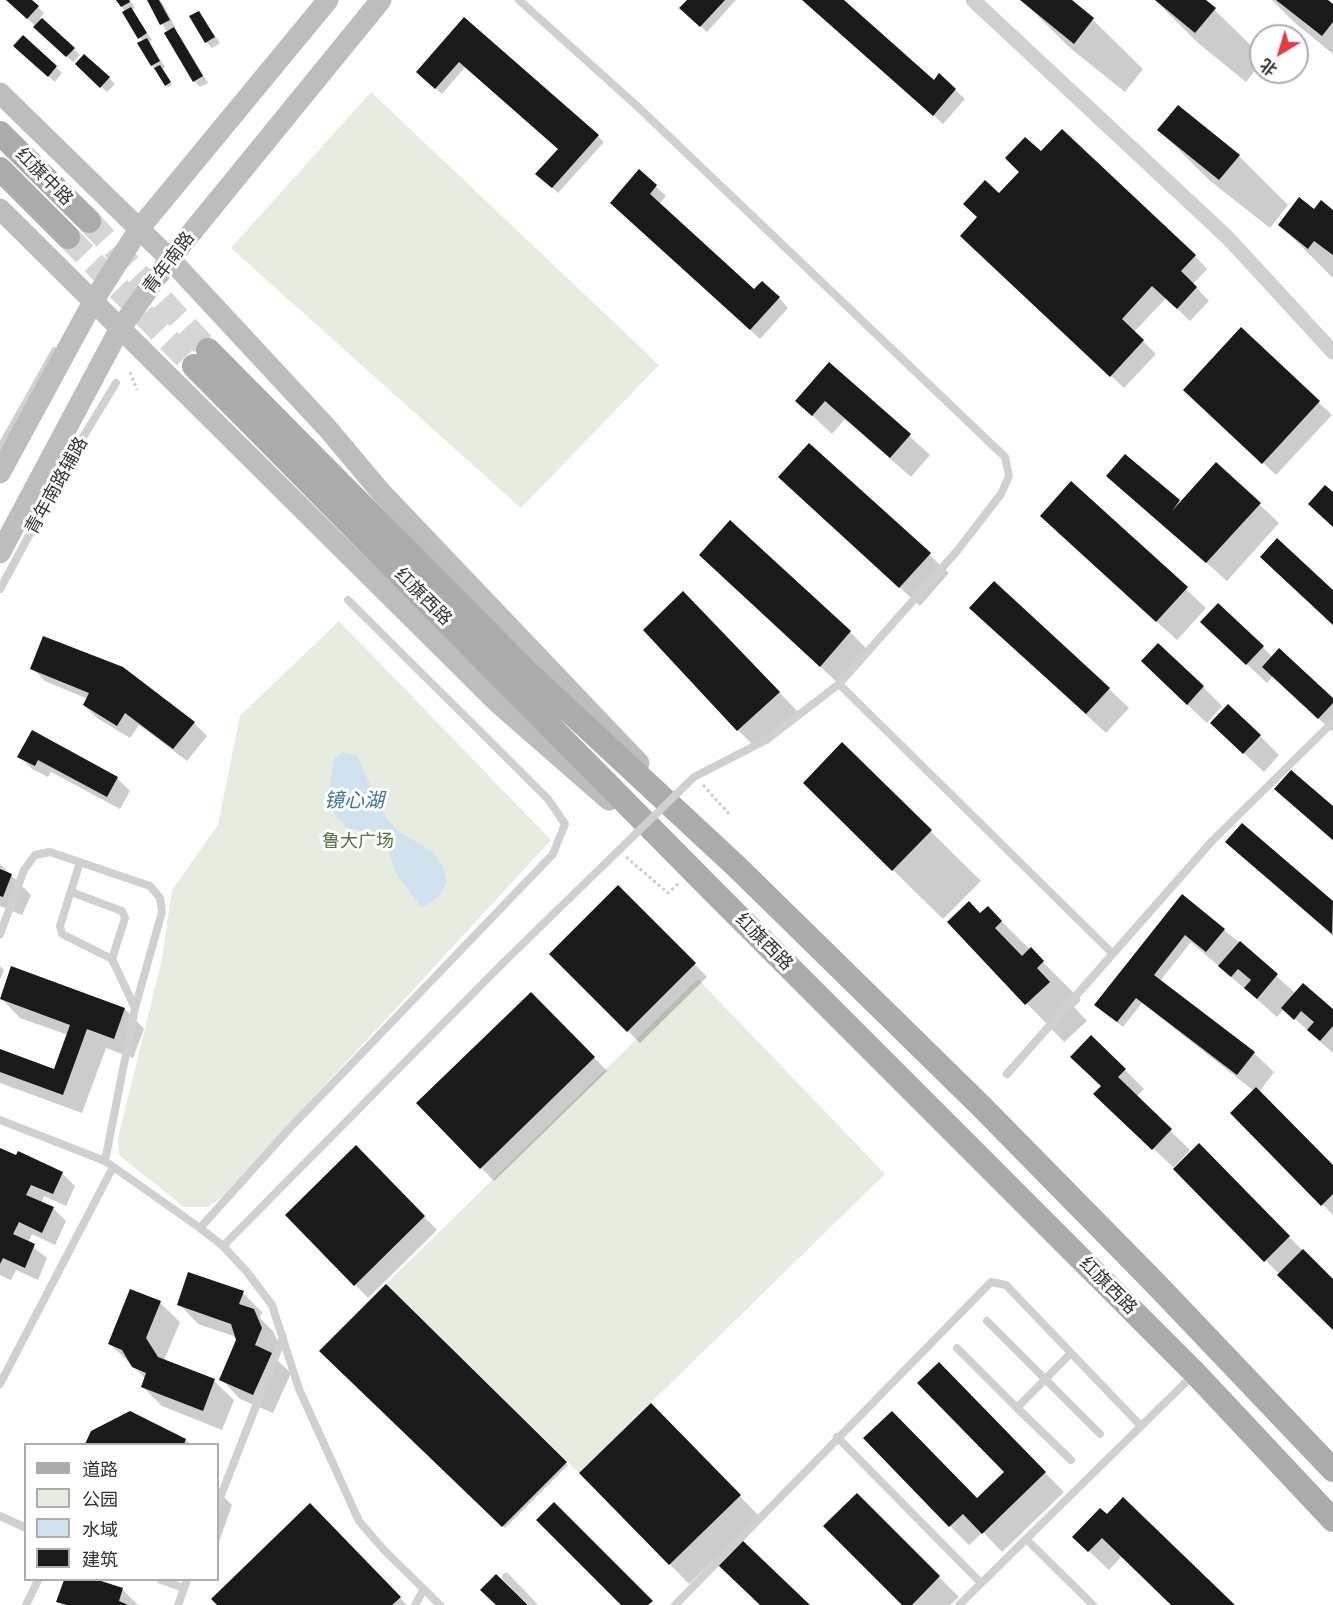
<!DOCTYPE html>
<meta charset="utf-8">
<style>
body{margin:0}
#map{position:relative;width:1333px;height:1605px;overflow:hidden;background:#fff;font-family:Rubik,"Noto Sans SC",sans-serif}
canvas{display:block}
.legend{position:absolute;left:24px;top:1443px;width:195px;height:138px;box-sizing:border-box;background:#fff;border:2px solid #adadad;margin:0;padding:8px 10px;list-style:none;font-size:18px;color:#333}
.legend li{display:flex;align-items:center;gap:12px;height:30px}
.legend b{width:30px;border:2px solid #adadad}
.north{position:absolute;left:1249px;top:24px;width:60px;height:60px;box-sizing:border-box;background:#fff;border:2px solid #adadad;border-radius:50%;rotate:218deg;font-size:16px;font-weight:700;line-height:24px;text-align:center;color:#333}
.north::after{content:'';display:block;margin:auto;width:21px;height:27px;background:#e63946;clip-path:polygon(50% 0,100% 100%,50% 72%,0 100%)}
</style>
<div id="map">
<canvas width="1333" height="1605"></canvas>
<ul class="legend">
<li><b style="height:8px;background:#ababab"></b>道路</li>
<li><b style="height:16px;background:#e6ecdf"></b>公园</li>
<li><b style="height:16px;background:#cfe2ee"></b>水域</li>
<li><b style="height:16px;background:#1a1a1a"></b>建筑</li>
</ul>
<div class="north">北</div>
</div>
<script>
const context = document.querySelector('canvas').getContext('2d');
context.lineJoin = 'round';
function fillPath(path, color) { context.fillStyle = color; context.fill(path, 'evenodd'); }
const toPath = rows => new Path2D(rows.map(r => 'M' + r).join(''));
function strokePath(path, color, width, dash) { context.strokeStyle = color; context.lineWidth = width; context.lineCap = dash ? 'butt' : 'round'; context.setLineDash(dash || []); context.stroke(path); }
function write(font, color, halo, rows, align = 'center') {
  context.font = font + ' Rubik,"Noto Sans SC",sans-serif'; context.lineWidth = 6; context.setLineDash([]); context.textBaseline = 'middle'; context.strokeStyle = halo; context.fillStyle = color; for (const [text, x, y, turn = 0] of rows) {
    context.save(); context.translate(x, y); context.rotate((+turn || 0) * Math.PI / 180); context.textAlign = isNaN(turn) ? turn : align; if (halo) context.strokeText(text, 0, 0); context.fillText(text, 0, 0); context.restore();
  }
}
fillPath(toPath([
 [371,92,659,365,521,508,231,248],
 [339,621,551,840,221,1198,208,1207,184,1207,119,1155,118,1138,162,959,172,890,218,825,240,716],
 [698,979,885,1174,579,1473,386,1284]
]), '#e6ecdf');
fillPath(toPath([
 [342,752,356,755,387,819,398,831,434,853,443,866,447,882,439,896,422,908,396,874,388,849,379,837,364,830,348,829,335,815,329,791,334,759]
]), '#cfe2ee');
fillPath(toPath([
 [8,0,30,0,44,13,40,18,80,55,73,62],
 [118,0,130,0,135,8,132,10,152,40,149,42,165,67,163,69,172,85,168,87,152,66,139,44,143,42],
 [149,0,162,2,175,27,172,28,179,35,208,83,200,87,194,81],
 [689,0,736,0,707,32,687,14],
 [804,0,842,0,934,82,939,75,965,99,943,124],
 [1022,0,1069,0,1093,20,1143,69,1125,92,1070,48],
 [1155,0,1204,0,1261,55,1261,63,1246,82,1198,43],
 [1272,0,1326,0,1333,6,1333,54,1295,23],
 [199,13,220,43,212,48,206,42],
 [464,19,604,142,558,193,543,180,559,149,465,67,442,94,424,78],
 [23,37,62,73,55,82,21,52],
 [83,70,109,78,115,84,107,92],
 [1159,130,1239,156,1288,205,1270,228,1209,180],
 [1041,154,1195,256,1207,269,1193,284,1209,301,1190,321,1166,298,1134,332,1156,354,1124,388,975,248,999,196],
 [639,171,666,196,659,204,754,291,779,298,788,308,760,339,639,228],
 [1314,211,1333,212,1333,278,1280,225],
 [1241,329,1332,415,1276,475,1198,402],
 [829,364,930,455,911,477,845,419,832,434,797,401],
 [809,445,949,573,920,606,780,477],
 [1125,456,1181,503,1259,504,1279,523,1227,581,1183,542],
 [1071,483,1206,608,1177,640,1061,535],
 [720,574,850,632,869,651,840,685],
 [703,612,798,712,757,749,738,730],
 [991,627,1109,689,1129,708,1106,733],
 [1222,641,1263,647,1273,658,1333,700,1333,732,1273,676,1267,683],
 [32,668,194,723,207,736,187,761,139,725,130,738,97,718,84,705,88,699,45,681],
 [1162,681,1203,687,1222,706,1207,723],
 [32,732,117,778,130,791,120,809,51,772,48,777,32,769,19,756],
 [1260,736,1279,755,1264,772,1232,742],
 [842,744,981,881,943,919,854,832],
 [1276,789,1333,808,1333,841,1296,808],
 [1242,825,1333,903,1333,936,1227,842],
 [0,864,31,895,22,915,0,906],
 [618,887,707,977,640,1043,551,954],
 [1183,897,1240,943,1295,993,1333,1011,1333,1053,1284,1009,1277,1017,1191,942,1160,981,1254,1053,1274,1072,1259,1092,1333,1167,1333,1215,1232,1113,1254,1091,1142,1003,1123,1027,1102,1011],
 [988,908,1081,1000,1074,1007,1087,1021,1064,1042,949,922,981,915],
 [0,966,4,970,0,980],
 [531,994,607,1071,494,1181,418,1103],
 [1,998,125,1009,144,1029,133,1058,106,1048,82,1113,0,1083,0,1051,55,1071,68,1035,20,1018],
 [1125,1070,1144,1089,1136,1097,1190,1150,1174,1167,1175,1169,1199,1146,1333,1281,1333,1328,1173,1167,1095,1094],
 [356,1147,437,1230,368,1298,287,1215],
 [0,1150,62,1173,75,1186,66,1206,44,1196,41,1203,53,1208,66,1221,55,1245,32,1234,28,1243,47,1258,38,1280,16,1270,11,1280,0,1275],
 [386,1286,568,1465,505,1528,321,1351],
 [131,1291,160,1303,180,1322,165,1358,168,1363,214,1381,234,1400,222,1430,162,1406,143,1387,146,1379,110,1344],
 [243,1293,262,1312,260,1318,273,1331,281,1348,276,1359,291,1373,273,1413,240,1399,221,1379,237,1337,198,1324,179,1304],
 [958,1383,1064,1492,1002,1552,983,1532,969,1545,950,1526,1006,1472],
 [651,1405,759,1516,689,1584,581,1473],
 [130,1413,186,1440,190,1444,87,1444,92,1432],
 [218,1491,232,1505,219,1542,218,1542],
 [857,1495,959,1597,950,1605,904,1605],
 [310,1506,407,1605,219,1605],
 [1101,1510,1233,1605,1172,1605,1122,1556,1109,1570,1074,1537],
 [66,1580,93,1580,123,1590,138,1605,62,1605,58,1601]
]), '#0003');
fillPath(toPath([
 [6,0,32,0,39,6,27,19],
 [116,0,129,0,130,2,121,7],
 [147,0,159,0,170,20,160,25],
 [687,0,725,0,700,27,679,8],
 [802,0,844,0,934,80,939,73,956,89,933,116],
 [1020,0,1072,0,1094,18,1074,44],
 [1155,0,1206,0,1216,8,1195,33],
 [1276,0,1328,0,1333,4,1333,22,1322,36],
 [131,7,147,33,138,39,122,12],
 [199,11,215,37,205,43,189,16],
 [464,17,599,135,552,188,535,174,558,149,459,62,435,89,416,72],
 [42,18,75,48,66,57,33,27],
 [174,27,203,76,193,82,164,33],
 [23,35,57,66,48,77,13,46],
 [147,38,160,61,151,66,137,43],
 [84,54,110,77,100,88,75,64],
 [160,65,171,82,165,86,154,68],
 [1178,105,1240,155,1219,180,1157,130],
 [1062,129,1196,255,1181,271,1197,287,1177,309,1152,286,1122,319,1144,340,1110,377,960,236,977,217,963,204,985,180,999,193,1019,172,1005,158,1025,137,1041,151],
 [639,169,657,185,650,194,754,289,762,281,780,297,750,330,610,203],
 [1299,197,1314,209,1321,200,1333,210,1333,255,1314,241,1308,249,1278,225],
 [1241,327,1320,401,1262,464,1183,390],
 [829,362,911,434,890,458,825,401,812,416,795,401],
 [809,443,931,553,899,588,778,477],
 [1125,454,1180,500,1172,511,1216,462,1261,503,1206,563,1106,476],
 [1071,481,1188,587,1156,622,1040,516],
 [1325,485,1333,492,1333,527,1308,504],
 [730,520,851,631,820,667,699,555],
 [1277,538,1333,590,1333,625,1260,557],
 [994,581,1110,688,1086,714,969,608],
 [683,591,780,692,737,731,643,630],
 [1218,603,1264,646,1246,665,1200,622],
 [43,636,123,667,195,722,173,749,125,713,117,726,83,705,89,693,30,669],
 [1158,643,1204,686,1187,705,1141,661],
 [1279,648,1333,698,1333,703,1318,719,1262,667],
 [1228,704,1261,735,1243,754,1210,723],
 [32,730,118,777,107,797,38,760,35,766,17,757],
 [842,742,932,830,892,871,803,783],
 [1291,770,1333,806,1333,840,1274,789],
 [1242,823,1333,901,1332,934,1225,842],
 [0,869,12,874,3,897,0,896],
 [618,885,696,963,627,1032,549,954],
 [1182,894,1225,929,1206,952,1185,935,1154,975,1255,1052,1237,1075,1136,998,1117,1022,1094,1005],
 [969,901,980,913,988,906,1002,921,995,928,1022,956,1031,947,1044,961,1037,968,1050,982,1025,1005,947,922],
 [1240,941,1278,974,1257,999,1244,988,1251,980,1238,969,1231,977,1218,966],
 [11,966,125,1008,114,1039,87,1029,63,1095,0,1072,0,1049,54,1069,70,1025,0,999],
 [1303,983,1333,1009,1333,1026,1320,1041,1307,1030,1314,1022,1301,1011,1294,1020,1281,1008],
 [531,992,595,1057,480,1169,416,1103],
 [1091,1035,1126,1069,1118,1077,1172,1129,1152,1150,1093,1094,1101,1086,1070,1057],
 [1256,1087,1333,1165,1333,1194,1321,1206,1230,1113],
 [1199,1143,1290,1236,1264,1262,1173,1169],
 [356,1145,425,1216,354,1286,285,1215],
 [0,1148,16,1155,18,1151,63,1172,53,1194,31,1185,26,1195,54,1207,42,1233,19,1222,13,1234,35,1244,25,1268,3,1258,0,1264],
 [1303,1249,1333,1279,1333,1330,1277,1275],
 [188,1272,244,1291,239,1304,254,1309,262,1328,255,1345,272,1353,253,1395,219,1380,236,1340,231,1324,177,1305],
 [386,1284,567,1462,502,1527,319,1351],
 [130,1289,161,1301,146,1338,158,1357,215,1379,203,1411,141,1387,146,1373,132,1367,122,1350,108,1344],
 [939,1362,1046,1472,982,1534,963,1514,949,1527,863,1438,892,1411,977,1498,1004,1472,917,1383],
 [651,1403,741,1495,669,1565,579,1473],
 [130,1411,186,1439,184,1444,85,1444,91,1431],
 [857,1493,940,1576,912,1605,902,1605,823,1526],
 [1123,1497,1235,1605,1171,1605,1102,1538,1088,1552,1072,1537,1100,1508,1107,1514],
 [554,1502,653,1601,648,1605,621,1605,536,1520],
 [310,1503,401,1597,392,1605,217,1605,211,1599],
 [742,1540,810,1605,760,1605,718,1565],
 [496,1574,528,1605,496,1605,480,1590],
 [64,1580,98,1580,123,1588,119,1601,128,1605,67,1605,56,1602]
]), '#1a1a1a');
strokePath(toPath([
 [89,221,208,350],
 [68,237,194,366]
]), '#d6d6d6', 24, [24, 12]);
strokePath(toPath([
 [130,372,137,390],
 [703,785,729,814],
 [626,857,668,893,679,883]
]), '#cdcdcd', 3, [3, 3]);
strokePath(toPath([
 [519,0,637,106,1005,457,1009,476,1001,494,957,551,839,684,766,740],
 [0,449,55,351],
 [0,589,77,447,116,383],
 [839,684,1112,953],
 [80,862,60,926,62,934,112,959,135,1008],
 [71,892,122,911,125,918,112,959],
 [0,934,24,870,35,855,50,852,150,886,160,898,162,912,135,1008,105,1161],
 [1007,1074,1213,840,1333,722],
 [0,1120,105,1161,200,1228,223,1246,247,1272,272,1305,299,1389,359,1521,383,1549,440,1605],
 [200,1228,290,1128,553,854,565,824,548,799,348,600],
 [223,1246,503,963],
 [987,1321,1100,1434],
 [957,1348,1017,1408,1071,1353],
 [0,1384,113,1167],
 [1017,1408,1071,1460],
 [837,1437,981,1583],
 [218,1503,283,1337],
 [0,1516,26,1528],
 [1026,1539,1093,1605],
 [506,1577,533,1605],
 [161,1580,184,1588],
 [26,1605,38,1580],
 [178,1605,187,1580],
 [415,1605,424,1589],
 [675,1605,991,1282,1006,1285,1141,1426],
 [959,1605,1193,1375]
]), '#d0d0d0', 8);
strokePath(toPath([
 [973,0,1228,238,1333,352]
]), '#d0d0d0', 15);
strokePath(toPath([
 [0,93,170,259,328,429,380,491,639,763],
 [0,209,498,703,609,800],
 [0,473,94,300,139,229,328,0],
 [0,553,119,330,170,259,381,0]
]), '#bdbdbd', 21);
strokePath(toPath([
 [0,133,89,221],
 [0,169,68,237],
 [208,350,526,671,737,867,981,1106,1155,1283,1333,1470],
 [194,366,710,888,1195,1373,1333,1520]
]), '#ababab', 24);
strokePath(toPath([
 [503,963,694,777,766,740]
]), '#d0d0d0', 8);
write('18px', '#333', '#fff', [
 ["红旗中路",44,177,45],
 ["青年南路",169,263,-53],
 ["青年南路辅路",57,486,-61],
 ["红旗西路",423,597,45],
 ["红旗西路",764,942,45],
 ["红旗西路",1108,1286,45]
]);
write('18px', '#56703f', '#fff', [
 ["鲁大广场",358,842]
]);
write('italic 20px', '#3f7597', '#fff', [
 ["镜心湖",354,801]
]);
</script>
